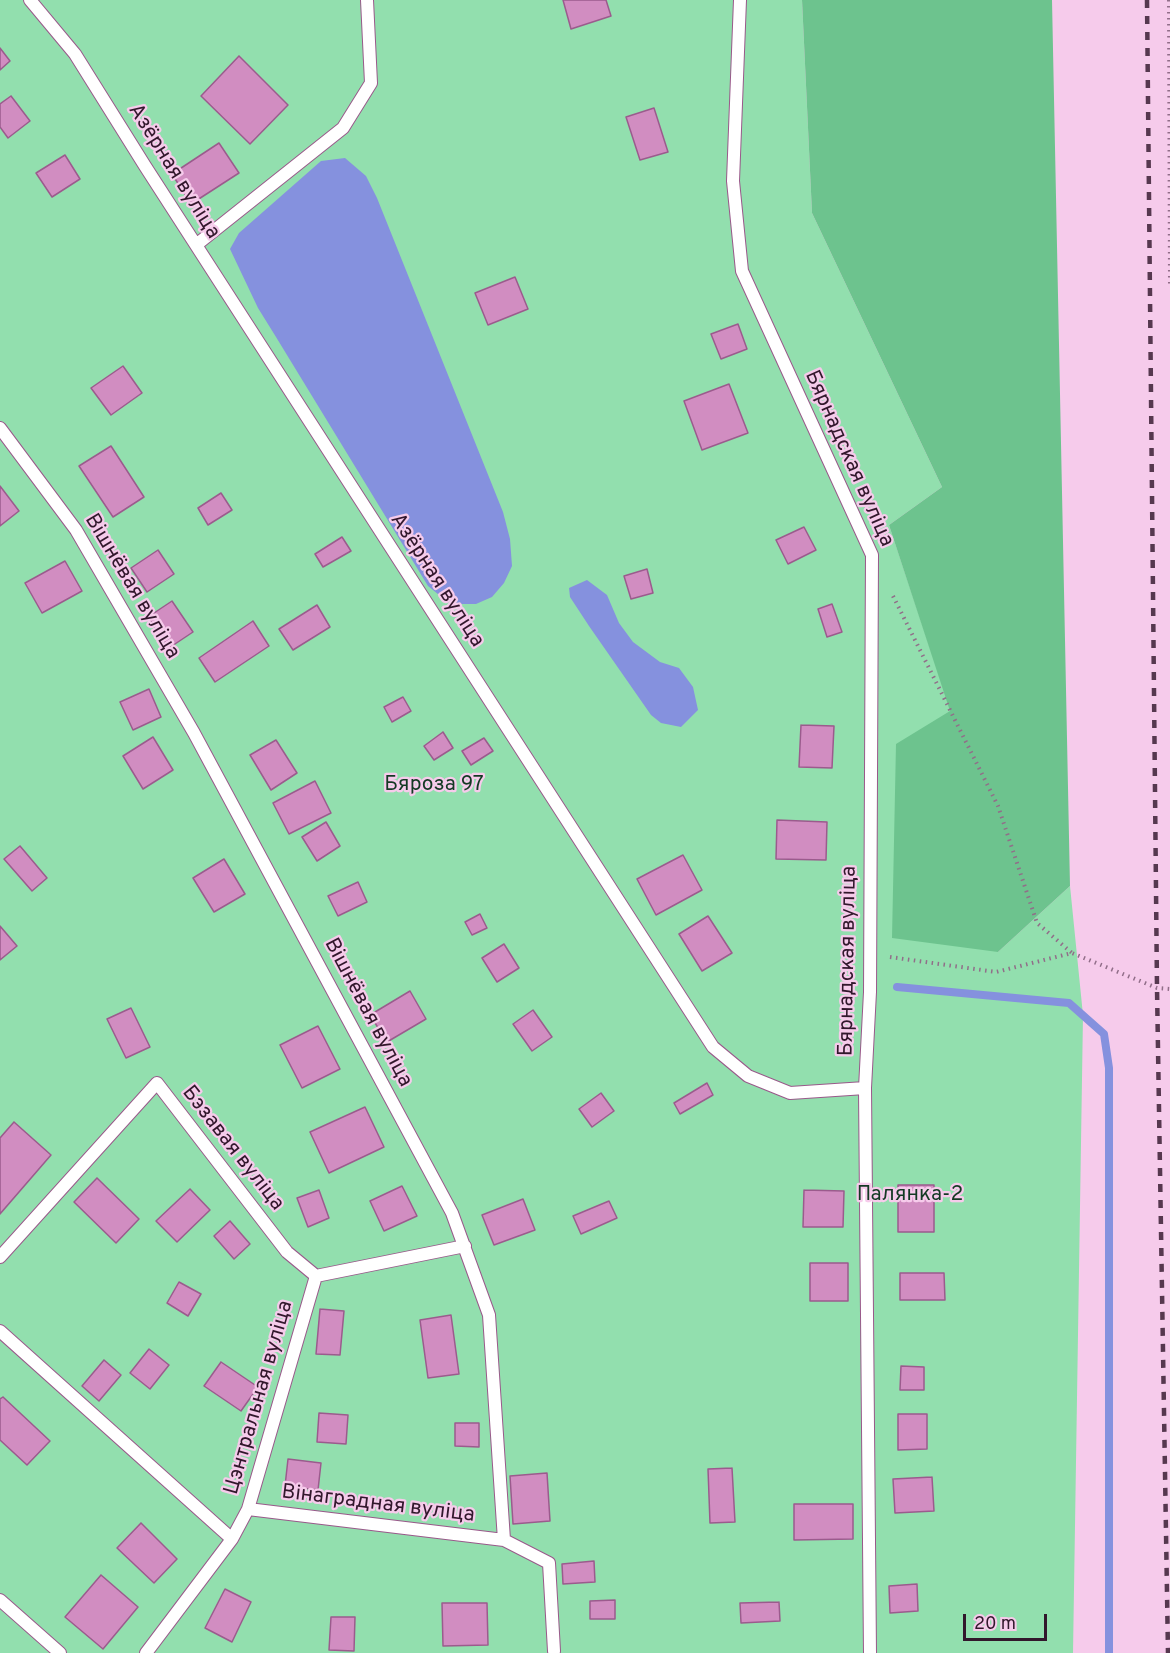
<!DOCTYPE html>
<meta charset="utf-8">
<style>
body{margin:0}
#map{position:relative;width:1170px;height:1653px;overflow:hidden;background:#f6cbeb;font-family:Overpass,sans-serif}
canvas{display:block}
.scale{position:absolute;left:963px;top:1614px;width:84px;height:27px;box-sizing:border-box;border:3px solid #32172c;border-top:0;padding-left:8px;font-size:18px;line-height:21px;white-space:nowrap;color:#32172c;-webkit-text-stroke:4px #f6cbeb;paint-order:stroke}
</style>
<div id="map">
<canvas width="1170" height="1653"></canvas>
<div class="scale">20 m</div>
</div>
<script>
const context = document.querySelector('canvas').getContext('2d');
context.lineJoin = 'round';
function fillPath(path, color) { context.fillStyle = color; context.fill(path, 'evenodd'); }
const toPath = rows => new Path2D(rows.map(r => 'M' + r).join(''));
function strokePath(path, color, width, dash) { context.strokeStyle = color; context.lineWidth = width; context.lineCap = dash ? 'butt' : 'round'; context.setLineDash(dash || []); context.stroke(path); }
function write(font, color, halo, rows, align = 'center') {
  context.font = font + ' Overpass,sans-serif'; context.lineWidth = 4.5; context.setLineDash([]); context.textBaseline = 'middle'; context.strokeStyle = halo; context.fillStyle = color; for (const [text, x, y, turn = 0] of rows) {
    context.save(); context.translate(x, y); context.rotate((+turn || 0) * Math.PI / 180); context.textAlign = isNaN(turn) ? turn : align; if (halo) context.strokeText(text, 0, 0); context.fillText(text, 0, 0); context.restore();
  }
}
fillPath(toPath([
 [0,0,802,0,812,213,942,487,889,525,951,711,998,952,1070,886,1083,1015,1073,1653,0,1653]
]), '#92dfae');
fillPath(toPath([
 [802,0,1052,0,1070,886,998,952,892,938,896,744,950,711,889,525,942,487,812,213]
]), '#6dc38e');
fillPath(toPath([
 [345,158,366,176,377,198,503,512,510,539,512,566,504,583,492,597,476,604,461,604,444,599,428,586,276,337,258,308,230,249,239,233,321,161],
 [587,580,607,595,619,623,633,642,660,662,679,668,693,687,698,710,681,727,661,723,651,715,589,626,570,597,569,588]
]), '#8591de');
strokePath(toPath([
 [897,987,1069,1003,1104,1034,1109,1068,1109,1653]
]), '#8591de', 8);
const building = toPath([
 [563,0,606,0,611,16,571,29,563,0],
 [0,48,10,61,0,70,0,48],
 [239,56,288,105,250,144,201,96,239,56],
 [11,96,30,121,8,138,0,127,0,104,11,96],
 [654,108,668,152,640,160,626,117,654,108],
 [219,143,239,173,191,204,172,174,219,143],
 [65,155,80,179,52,197,36,173,65,155],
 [515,277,528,309,488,325,475,293,515,277],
 [738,324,747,349,721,359,711,334,738,324],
 [123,366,142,393,111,415,91,388,123,366],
 [729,384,748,433,702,450,684,401,729,384],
 [111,446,144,497,113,517,79,466,111,446],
 [0,486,19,511,0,526,0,486],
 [221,493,232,510,208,525,198,508,221,493],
 [804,527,816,550,788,564,776,540,804,527],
 [342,537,351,551,323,567,315,554,342,537],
 [158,550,174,574,147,592,131,568,158,550],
 [65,561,82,591,42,613,25,583,65,561],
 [647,569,653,593,631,599,624,576,647,569],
 [172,601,193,632,169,648,148,617,172,601],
 [832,604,842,632,827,637,818,609,832,604],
 [317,605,330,627,293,650,279,629,317,605],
 [253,621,269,646,215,682,199,658,253,621],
 [149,689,161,717,133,730,120,702,149,689],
 [403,697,411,711,392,722,384,707,403,697],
 [801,725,834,726,832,768,799,767,801,725],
 [443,732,453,748,434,760,424,746,443,732],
 [153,737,173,770,143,789,123,756,153,737],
 [484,738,493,751,471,765,462,751,484,738],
 [276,740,297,773,271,790,250,755,276,740],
 [315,781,331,813,289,834,273,803,315,781],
 [777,820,827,822,826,860,776,859,777,820],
 [326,822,340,846,317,861,302,837,326,822],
 [20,846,47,878,32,891,4,859,20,846],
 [683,855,702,890,656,915,637,879,683,855],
 [224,859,245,894,214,912,193,878,224,859],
 [358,882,367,902,338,916,328,896,358,882],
 [480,914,487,928,472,935,465,922,480,914],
 [708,916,732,953,702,971,679,934,708,916],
 [0,926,17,946,0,960,0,926],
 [504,944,519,968,497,982,482,958,504,944],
 [410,991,426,1019,387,1042,370,1015,410,991],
 [131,1008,150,1047,126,1058,107,1019,131,1008],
 [533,1010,552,1037,532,1051,513,1024,533,1010],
 [318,1026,340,1069,302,1088,280,1045,318,1026],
 [707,1083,713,1095,680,1114,674,1103,707,1083],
 [601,1093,614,1111,592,1127,579,1109,601,1093],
 [365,1107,384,1147,329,1173,310,1132,365,1107],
 [14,1122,51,1155,0,1214,0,1138,14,1122],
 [97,1178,139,1219,116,1243,74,1202,97,1178],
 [898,1185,934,1185,934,1232,898,1232,898,1185],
 [402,1186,417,1216,384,1231,370,1201,402,1186],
 [190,1189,210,1210,177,1242,156,1221,190,1189],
 [319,1190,329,1218,308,1227,297,1198,319,1190],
 [804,1190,844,1191,843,1227,803,1227,804,1190],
 [523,1199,535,1230,494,1245,482,1215,523,1199],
 [609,1201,617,1218,581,1234,573,1216,609,1201],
 [230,1221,250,1244,234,1259,214,1236,230,1221],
 [810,1263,848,1263,848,1301,810,1301,810,1263],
 [900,1273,944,1273,945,1300,900,1300,900,1273],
 [179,1282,201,1294,188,1316,167,1303,179,1282],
 [320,1309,344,1311,340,1355,316,1354,320,1309],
 [451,1315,459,1374,428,1378,420,1320,451,1315],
 [149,1349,169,1365,150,1389,130,1373,149,1349],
 [104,1360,121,1375,99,1401,82,1386,104,1360],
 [221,1362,258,1387,241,1411,204,1386,221,1362],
 [901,1366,924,1367,924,1390,900,1390,901,1366],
 [3,1397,50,1441,27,1465,0,1440,0,1399,3,1397],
 [319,1413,348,1415,346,1444,317,1442,319,1413],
 [898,1414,927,1414,927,1449,898,1450,898,1414],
 [455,1423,479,1423,479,1447,455,1446,455,1423],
 [288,1459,321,1463,318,1490,285,1486,288,1459],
 [732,1468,735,1522,710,1523,708,1469,732,1468],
 [547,1473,550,1521,513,1524,510,1476,547,1473],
 [932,1477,934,1511,895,1513,893,1479,932,1477],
 [794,1504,853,1504,853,1539,794,1540,794,1504],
 [141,1523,177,1559,154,1583,117,1548,141,1523],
 [594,1561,595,1582,563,1584,562,1564,594,1561],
 [101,1575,138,1607,103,1649,65,1617,101,1575],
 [917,1584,918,1611,890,1613,889,1586,917,1584],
 [225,1589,251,1602,232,1642,205,1628,225,1589],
 [615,1600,615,1619,590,1619,590,1601,615,1600],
 [779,1602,780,1621,741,1623,740,1603,779,1602],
 [442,1603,487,1603,488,1645,443,1646,442,1603],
 [331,1617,355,1617,354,1651,329,1650,331,1617]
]);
fillPath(building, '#d18dc1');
strokePath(building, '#9b5b8d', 1.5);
const lane = toPath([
 [30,0,75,54,145,166,713,1047,748,1076,790,1093,865,1088],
 [740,0,733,181,742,271,872,555,870,992,865,1088,870,1653],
 [196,245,343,128,371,83,367,0],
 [0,428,76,530,194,733,452,1213,489,1315,504,1540,549,1563,554,1651],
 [0,1257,157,1083,287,1252,316,1276],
 [0,1331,232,1539],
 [248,1509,504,1540],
 [0,1600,60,1653],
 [146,1653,232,1539,248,1509,316,1276,465,1246]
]);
strokePath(lane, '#99598a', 14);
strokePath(toPath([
 [1169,0,1170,286],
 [893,596,998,806,1037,923,1072,953],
 [890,957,996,972,1072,953,1157,988,1170,989]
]), '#916e89', 4, [1.5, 4.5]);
strokePath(lane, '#fff', 12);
strokePath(toPath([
 [1147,0,1157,988,1168,1653]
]), '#56384f', 4.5, [8, 8]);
write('21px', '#32172c', '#f6cbeb', [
 ["Азёрная вуліца",173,172,58],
 ["Бярнадская вуліца",848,459,66],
 ["Азёрная вуліца",436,581,57],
 ["Вішнёвая вуліца",131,587,59],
 ["Бярнадская вуліца",849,961,-89],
 ["Вішнёвая вуліца",367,1013,62],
 ["Бэзавая вуліца",232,1149,52],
 ["Цэнтральная вуліца",260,1398,-74],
 ["Вінаградная вуліца",378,1505,7]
]);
write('21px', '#133923', '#f6cbeb', [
 ["Бяроза 97",434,786],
 ["Палянка-2",910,1196]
]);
</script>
